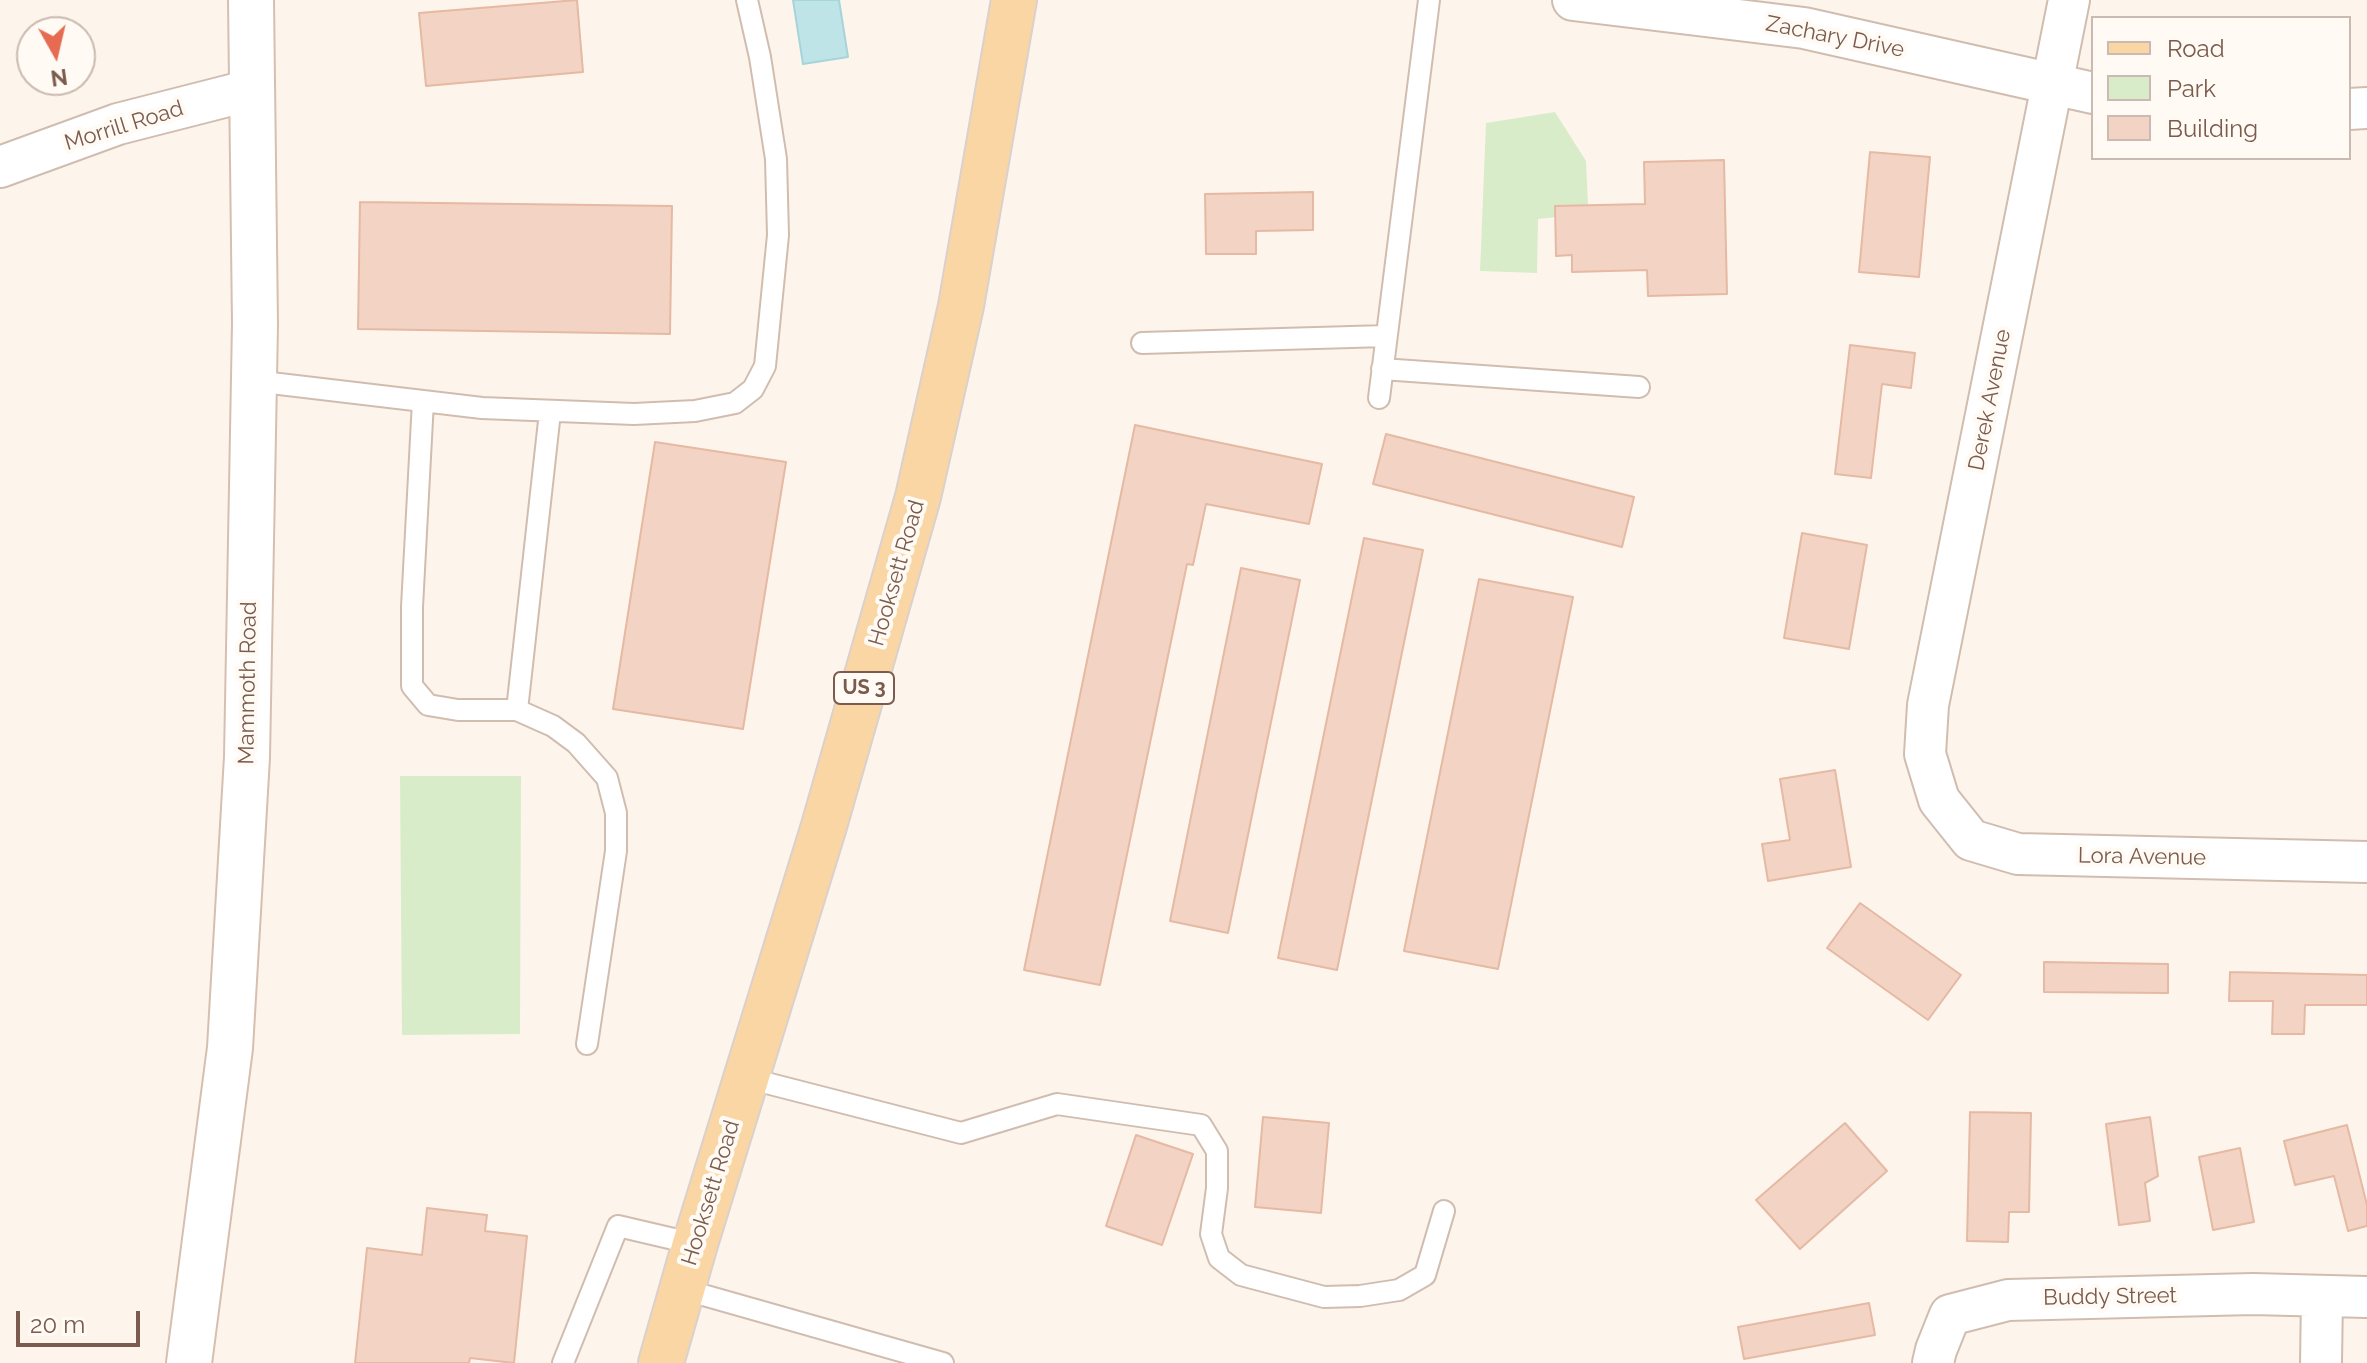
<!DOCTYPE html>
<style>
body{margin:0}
#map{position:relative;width:2367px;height:1363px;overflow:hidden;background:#fdf5ec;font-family:Raleway,sans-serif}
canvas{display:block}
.legend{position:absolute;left:2091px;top:16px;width:260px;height:144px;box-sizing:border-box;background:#fffaf3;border:2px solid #cabab1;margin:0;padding:10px 14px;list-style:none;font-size:24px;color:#7a5b4d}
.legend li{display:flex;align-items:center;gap:16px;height:40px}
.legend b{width:40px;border:2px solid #cabab1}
.north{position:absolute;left:16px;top:16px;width:80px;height:80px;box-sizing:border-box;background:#fffaf3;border:2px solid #cabab1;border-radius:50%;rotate:172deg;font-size:22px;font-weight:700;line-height:32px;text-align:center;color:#7a5b4d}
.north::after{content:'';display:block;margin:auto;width:28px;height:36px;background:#e66b52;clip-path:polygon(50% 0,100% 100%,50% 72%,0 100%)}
.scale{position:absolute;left:16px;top:1311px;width:124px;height:36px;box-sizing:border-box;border:4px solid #7a5b4d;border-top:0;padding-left:10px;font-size:24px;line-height:28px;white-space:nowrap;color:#7a5b4d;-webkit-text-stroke:6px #fffaf3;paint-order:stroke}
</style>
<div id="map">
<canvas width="2367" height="1363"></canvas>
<ul class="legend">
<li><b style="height:10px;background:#fad6a5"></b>Road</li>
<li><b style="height:22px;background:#d9ecc9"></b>Park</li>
<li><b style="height:22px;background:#f3d3c3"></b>Building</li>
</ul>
<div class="north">N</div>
<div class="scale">20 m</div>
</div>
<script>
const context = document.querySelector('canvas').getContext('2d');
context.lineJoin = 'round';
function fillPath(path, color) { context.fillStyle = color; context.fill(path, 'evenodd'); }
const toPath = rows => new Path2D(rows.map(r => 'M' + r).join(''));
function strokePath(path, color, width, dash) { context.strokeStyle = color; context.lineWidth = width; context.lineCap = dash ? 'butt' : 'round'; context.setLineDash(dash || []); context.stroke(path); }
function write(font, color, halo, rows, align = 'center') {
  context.font = font + ' Raleway,sans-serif'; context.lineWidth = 8; context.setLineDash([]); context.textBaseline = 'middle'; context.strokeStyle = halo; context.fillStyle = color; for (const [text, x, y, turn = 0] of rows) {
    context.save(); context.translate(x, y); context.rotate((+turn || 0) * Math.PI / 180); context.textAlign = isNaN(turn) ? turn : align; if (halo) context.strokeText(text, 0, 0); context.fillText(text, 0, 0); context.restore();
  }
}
fillPath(toPath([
 [1555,112,1586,161,1588,205,1556,206,1556,217,1538,219,1537,273,1480,271,1486,123],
 [400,776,521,776,520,1034,402,1035]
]), '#d9ecc9');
const water = toPath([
 [793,0,839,0,848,57,803,64,793,0]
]);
fillPath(water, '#bfe4e8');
strokePath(water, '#a5d4da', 2);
const building = toPath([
 [577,0,583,72,426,86,419,13,577,0],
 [1870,152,1930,157,1919,277,1859,272,1870,152],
 [1724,160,1727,294,1648,296,1647,270,1572,272,1572,255,1556,256,1555,206,1645,204,1644,162,1724,160],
 [1313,192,1313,230,1256,231,1256,254,1206,254,1205,194,1313,192],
 [360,202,672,206,670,334,358,329,360,202],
 [1850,345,1915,353,1911,388,1882,384,1871,478,1835,474,1850,345],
 [1135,425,1322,464,1309,524,1206,504,1193,565,1187,564,1100,985,1024,970,1135,425],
 [1386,434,1634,497,1622,547,1373,484,1386,434],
 [655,442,786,462,743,729,613,709,655,442],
 [1802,533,1867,545,1849,649,1784,638,1802,533],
 [1364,538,1423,550,1337,970,1278,958,1364,538],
 [1241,568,1300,580,1228,933,1170,921,1241,568],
 [1479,579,1573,597,1498,969,1404,951,1479,579],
 [1835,770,1851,867,1768,881,1762,844,1790,840,1780,779,1835,770],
 [1860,903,1961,975,1928,1020,1827,948,1860,903],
 [2044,962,2168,964,2168,993,2044,992,2044,962],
 [2230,972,2367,975,2367,1005,2305,1005,2304,1034,2272,1034,2273,1001,2229,1001,2230,972],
 [1970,1112,2031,1113,2029,1212,2009,1212,2008,1242,1967,1241,1970,1112],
 [1263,1117,1329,1123,1321,1213,1255,1207,1263,1117],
 [2150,1117,2158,1176,2145,1183,2150,1221,2119,1225,2106,1124,2150,1117],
 [1845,1123,1887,1171,1800,1249,1756,1200,1845,1123],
 [2347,1125,2367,1205,2367,1226,2348,1231,2334,1176,2295,1185,2284,1141,2347,1125],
 [1136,1135,1193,1154,1162,1245,1106,1226,1136,1135],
 [2240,1148,2254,1222,2213,1230,2199,1157,2240,1148],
 [427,1208,487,1215,485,1231,527,1236,514,1363,470,1358,469,1363,355,1363,367,1248,422,1255,427,1208],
 [1869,1303,1875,1335,1744,1359,1738,1327,1869,1303]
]);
fillPath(building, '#f3d3c3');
strokePath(building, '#e5b9a3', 2);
const service = toPath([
 [1142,343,1386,336],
 [1382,369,1639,387],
 [254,381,482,408,634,414,695,411,735,403,753,389,765,366,778,235,776,159,760,57,747,0],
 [1379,398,1429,0],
 [423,401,412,607,412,686,428,705,458,710,517,710,550,412],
 [517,710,553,726,576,743,607,778,616,813,616,851,587,1044],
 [747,1078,961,1133,1057,1104,1201,1125,1217,1151,1217,1188,1211,1234,1219,1258,1241,1275,1324,1297,1360,1296,1399,1290,1425,1275,1444,1211],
 [682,1289,943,1363],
 [563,1363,618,1226,695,1244]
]);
const minor = toPath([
 [1573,0,1804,28,2093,93],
 [2069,0,1928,705,1925,754,1939,800,1971,840,2018,854,2367,862],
 [2349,109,2367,108],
 [0,167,118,124,251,90],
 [1933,1363,1936,1350,1950,1315,2008,1300,2253,1294,2367,1297],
 [2321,1363,2322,1296]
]);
const secondary = toPath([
 [189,1363,230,1048,247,757,255,324,251,0]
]);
const primary = toPath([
 [661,1363,695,1244,824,826,918,497,961,306,1014,0]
]);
strokePath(service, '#d1bdb0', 24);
strokePath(minor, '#d1bdb0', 44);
strokePath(secondary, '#d6bfb0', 48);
strokePath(primary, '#dad1cd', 48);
strokePath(service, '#fff', 20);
strokePath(minor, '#fff', 40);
strokePath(secondary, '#fff', 44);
strokePath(primary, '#fad6a5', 44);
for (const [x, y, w] of [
 [864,688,60]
]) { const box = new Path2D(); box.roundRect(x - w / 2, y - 16, w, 32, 6); context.fillStyle = '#fffaf3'; context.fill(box); strokePath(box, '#7a5b4d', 2); }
write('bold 20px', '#7a5b4d', null, [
 ["US 3",864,688]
]);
write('22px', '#7a5b4d', '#fffaf3', [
 ["Zachary Drive",1835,37,11],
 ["Morrill Road",124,126,-17],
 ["Derek Avenue",1990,400,-79],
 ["Hooksett Road",897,573,-74],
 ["Mammoth Road",248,683,-89],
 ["Lora Avenue",2142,857,1],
 ["Hooksett Road",711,1193,-73],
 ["Buddy Street",2110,1297,-1]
]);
</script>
